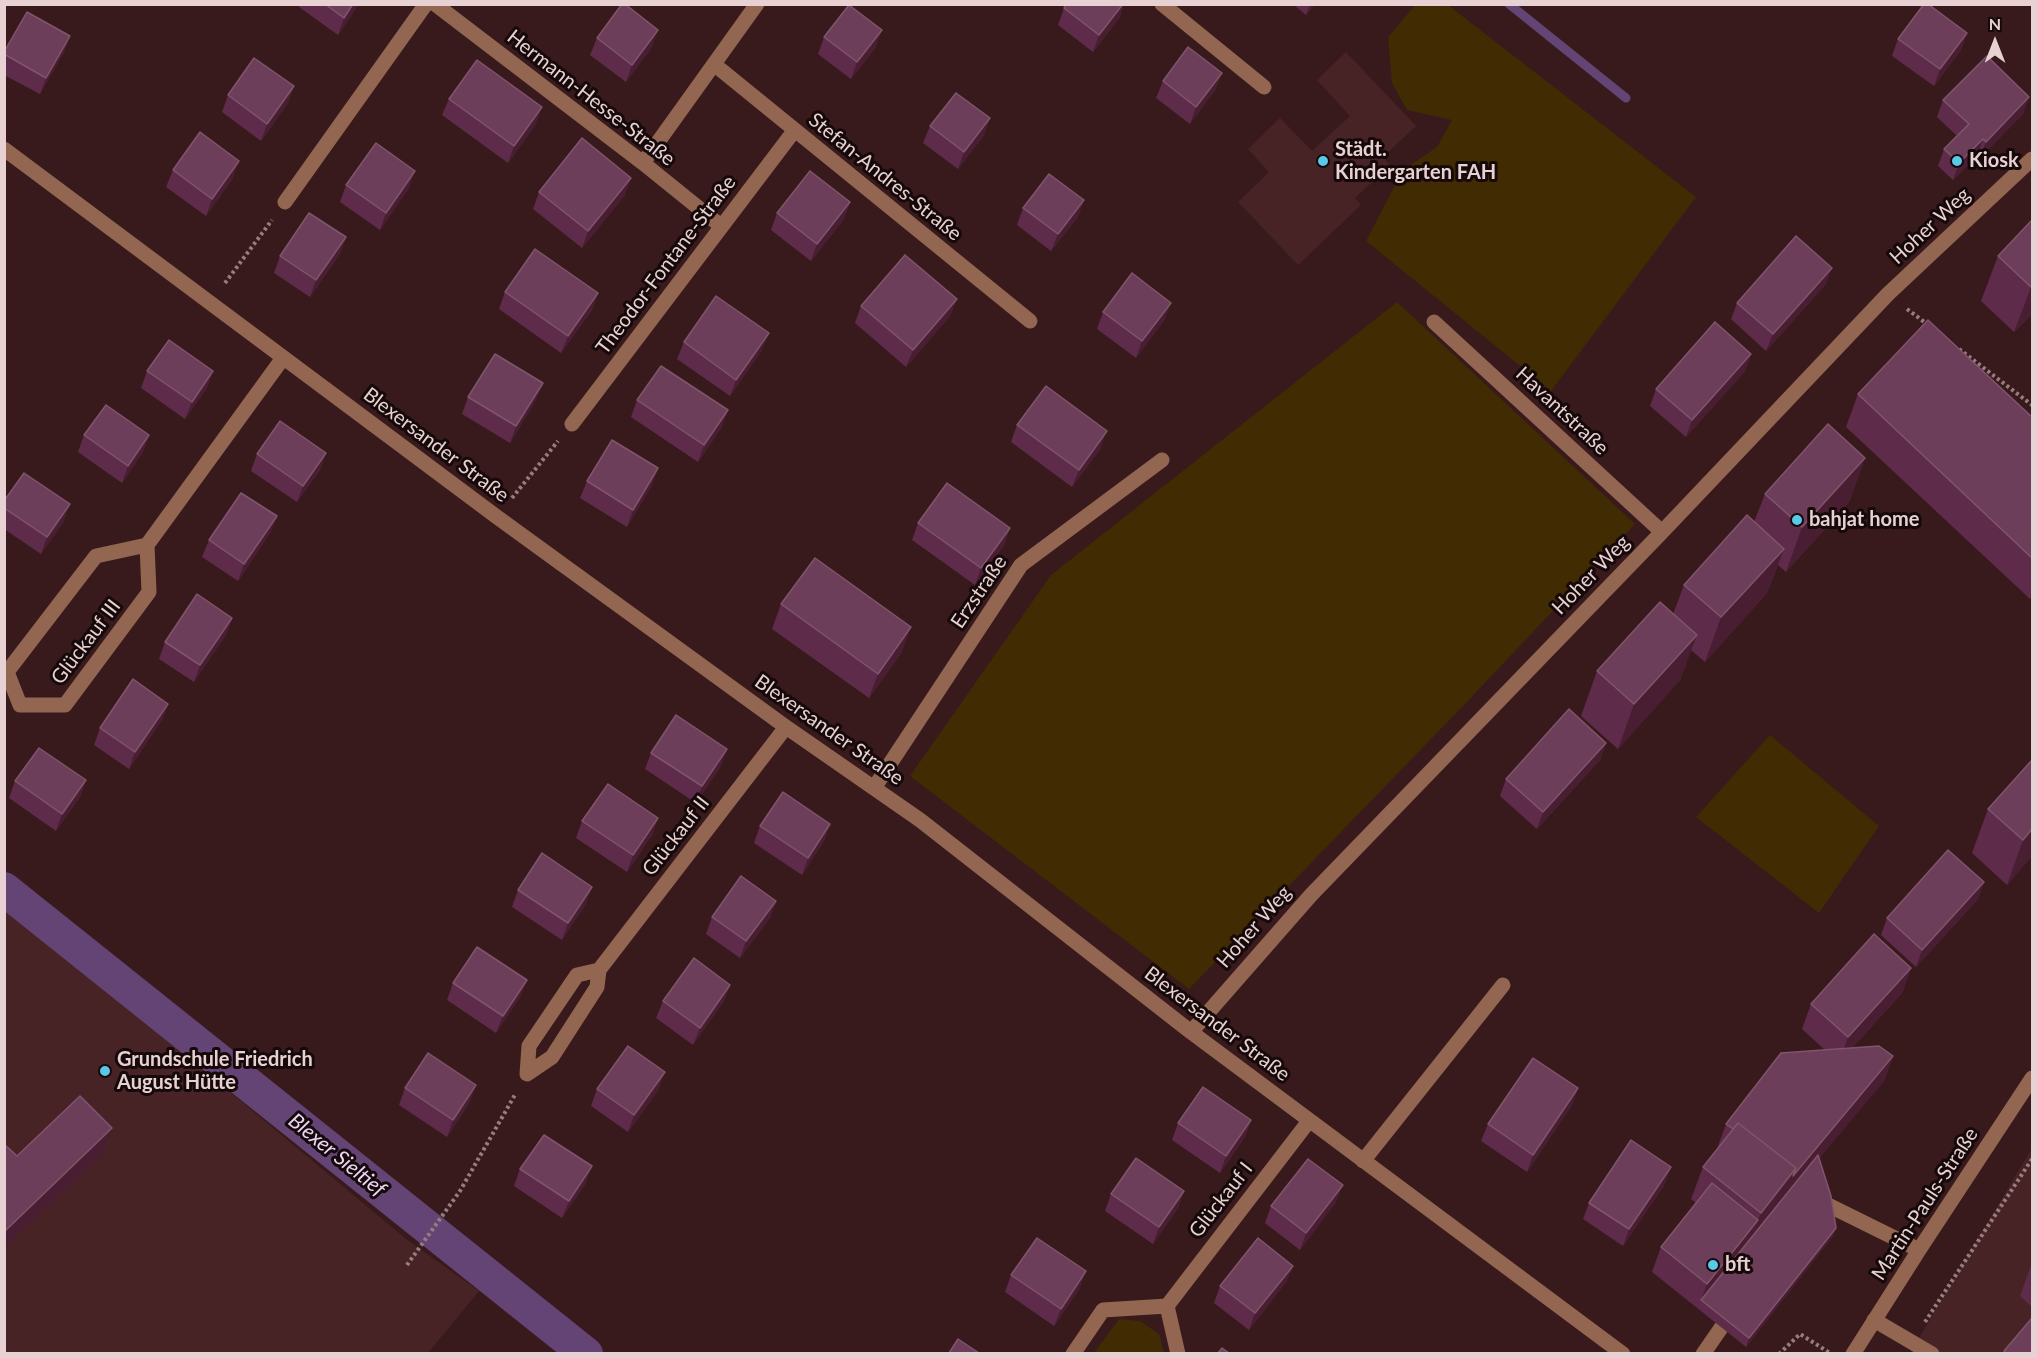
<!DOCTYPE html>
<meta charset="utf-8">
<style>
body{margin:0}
#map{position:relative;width:2037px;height:1358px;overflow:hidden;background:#381a1c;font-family:Lato,sans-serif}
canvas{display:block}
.frame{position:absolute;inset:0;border:6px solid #e7d1d2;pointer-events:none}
.north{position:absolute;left:1965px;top:12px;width:60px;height:60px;-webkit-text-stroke:4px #16090a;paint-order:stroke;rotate:0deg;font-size:16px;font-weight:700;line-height:24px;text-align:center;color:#e7d1d2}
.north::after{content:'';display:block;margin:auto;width:21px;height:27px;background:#e7d1d2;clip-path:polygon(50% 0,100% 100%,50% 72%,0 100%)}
</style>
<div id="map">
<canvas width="2037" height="1358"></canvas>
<div class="frame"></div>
<div class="north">N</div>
</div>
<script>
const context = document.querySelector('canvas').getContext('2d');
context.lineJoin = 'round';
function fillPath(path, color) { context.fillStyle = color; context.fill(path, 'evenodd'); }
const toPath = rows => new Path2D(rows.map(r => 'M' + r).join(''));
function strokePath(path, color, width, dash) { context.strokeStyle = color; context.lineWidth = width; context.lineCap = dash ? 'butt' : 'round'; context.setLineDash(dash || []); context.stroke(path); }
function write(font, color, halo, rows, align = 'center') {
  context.font = font + ' Lato,sans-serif'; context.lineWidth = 6; context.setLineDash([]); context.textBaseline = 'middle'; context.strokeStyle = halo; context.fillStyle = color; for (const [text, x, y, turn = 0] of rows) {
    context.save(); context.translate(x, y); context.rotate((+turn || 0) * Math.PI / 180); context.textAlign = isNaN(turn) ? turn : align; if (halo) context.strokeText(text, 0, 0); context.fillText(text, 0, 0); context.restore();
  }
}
fillPath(toPath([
 [1346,52,1416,126,1383,157,1390,165,1355,198,1361,205,1298,265,1238,202,1269,172,1248,149,1280,118,1312,151,1350,116,1317,80],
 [4,903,406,1239,479,1291,428,1353,5,1353],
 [2032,1148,2032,1353,1910,1353]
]), '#482326');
fillPath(toPath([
 [1416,4,1448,5,1696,197,1551,391,1366,241,1403,170,1437,147,1452,120,1407,110,1392,83,1388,37],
 [1397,302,1635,524,1463,706,1189,989,910,776,1051,575],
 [1770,735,1879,826,1819,913,1696,817],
 [1119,1319,1140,1321,1159,1334,1164,1353,1094,1353]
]), '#412b02');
strokePath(toPath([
 [1509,4,1626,98]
]), '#644475', 9);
strokePath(toPath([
 [4,889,586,1354]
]), '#644475', 34);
strokePath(toPath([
 [225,283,272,220],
 [1907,309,1927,324],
 [1959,349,2032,405],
 [512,498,558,441],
 [407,1265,460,1191,516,1093],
 [1925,1322,2032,1159],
 [1779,1354,1800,1334,1830,1353]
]), '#977d7f', 4, [3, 3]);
strokePath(toPath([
 [435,4,643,163,721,226],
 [1162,4,1264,87],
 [715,65,1030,321],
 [4,149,497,517,786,727,920,820,1191,1032,1623,1354],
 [643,163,757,4],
 [285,202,426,4],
 [1434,322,1662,532],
 [572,424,794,131],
 [147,545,96,556,7,672,20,705,65,705,149,592,147,545,283,358],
 [874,788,1021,565,1162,460],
 [599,970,597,987,552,1057,527,1074,529,1046,577,975,599,970,786,727],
 [1191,1032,1311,895,1662,532,1888,294,2032,159],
 [1363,1161,1503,985],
 [1828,1205,1919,1250],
 [1167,1306,1178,1354],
 [1874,1320,1932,1354],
 [1073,1354,1103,1310,1167,1306,1309,1121],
 [1703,1354,1721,1328],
 [1853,1354,1919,1250,2032,1078]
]), '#926650', 15);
fillPath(toPath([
 [300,4,359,4,338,35,299,7],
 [1293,4,1315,4,1306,15],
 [1064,8,1120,17,1093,52,1058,25],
 [1967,33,1961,50,1934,86,1892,56,1898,39],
 [70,36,64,52,40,94,4,75,4,52],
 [824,37,876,47,851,79,818,54],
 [597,38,652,47,626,82,590,55],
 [1222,73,1215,90,1190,124,1156,98,1163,81],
 [294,86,288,103,261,141,222,112,228,95],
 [2029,97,2023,114,1979,159,1977,156,1953,180,1938,166,1944,149,1957,136,1937,117,1943,100],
 [449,99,536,124,508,163,442,115],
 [990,118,984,135,958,169,923,143,930,126],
 [173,170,233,178,206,216,166,187],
 [346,185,409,188,380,230,340,202],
 [539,192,625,195,582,248,533,209],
 [850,202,844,219,811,261,771,230,777,213],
 [1023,208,1078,217,1051,251,1017,225],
 [2032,220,2032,314,2014,332,1981,301,1998,256],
 [346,237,340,254,310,297,274,273,280,256],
 [1826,284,1766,351,1731,319,1737,303],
 [505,292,598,293,592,310,561,353,499,309],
 [957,299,950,316,906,367,855,323,861,306],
 [1103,312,1165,319,1136,358,1097,329],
 [684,342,762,350,730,396,677,359],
 [1751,354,1745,371,1686,437,1650,406,1656,389],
 [147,371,213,371,207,388,185,419,141,388],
 [1858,394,2032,417,2032,596,2030,599,1846,427],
 [468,397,536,400,510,443,462,414],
 [637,400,722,427,698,462,631,417],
 [1017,425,1101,448,1072,487,1011,442],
 [84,435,149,435,143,452,122,483,78,452],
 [326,453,320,470,297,502,251,471,257,454],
 [1865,458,1849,502,1786,572,1778,565,1767,593,1705,662,1691,650,1680,680,1618,749,1581,716,1597,671,1673,614,1684,585,1754,522,1765,494],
 [658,468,652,485,627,527,580,498,587,481],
 [4,501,64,521,41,554,4,529],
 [277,516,270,533,238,581,202,557,209,540],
 [918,523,1010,528,1004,545,975,585,912,540],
 [781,604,902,652,869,698,772,629],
 [232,618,226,635,194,682,159,659,165,642],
 [168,704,162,720,129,769,94,745,100,728],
 [1606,743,1600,760,1537,829,1500,796,1506,779],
 [651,753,721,766,696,803,645,769],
 [2032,760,2032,856,2007,885,1972,853,1988,809],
 [86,780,80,797,56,831,9,798,15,781],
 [658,818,652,835,627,872,576,838,582,821],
 [830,824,824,841,802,875,754,843,760,826],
 [1984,882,1978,899,1916,967,1881,935,1887,918],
 [518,890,586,904,562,940,512,907],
 [776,901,770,918,740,958,706,934,712,917],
 [1911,968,1902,993,1852,1048,1893,1056,1884,1081,1819,1158,1836,1228,1833,1236,1746,1347,1652,1272,1661,1247,1696,1203,1691,1199,1703,1167,1717,1149,1726,1124,1825,1050,1802,1029,1811,1004],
 [527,980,520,997,496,1033,447,1000,453,983],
 [730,985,724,1001,693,1045,656,1018,663,1001],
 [405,1088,470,1102,447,1137,399,1105],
 [1578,1088,1572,1105,1527,1172,1481,1141,1488,1124],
 [597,1089,659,1089,628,1132,591,1106],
 [1251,1120,1245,1137,1220,1173,1172,1140,1178,1123],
 [520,1169,586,1183,562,1218,514,1186],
 [1665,1184,1623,1246,1583,1219,1589,1203],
 [1184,1191,1178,1208,1153,1244,1105,1211,1111,1194],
 [1336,1202,1300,1250,1265,1223,1271,1206],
 [2032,1263,2032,1307,2020,1296],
 [1293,1266,1286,1282,1249,1330,1214,1303,1220,1286],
 [1011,1275,1080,1288,1054,1326,1005,1292]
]), '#5e2c4a');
fillPath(toPath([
 [353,4,359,4,338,35,344,18],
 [1123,4,1124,4,1120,17,1093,52,1099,35],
 [1310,4,1315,4,1306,15],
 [658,30,652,47,626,82,632,65],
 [882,30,876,47,851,79,857,62],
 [1967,33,1961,50,1934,86,1940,69],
 [70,36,64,52,40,94,46,78],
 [1222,73,1215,90,1190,124,1196,107],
 [294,86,288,103,261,141,267,124],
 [2029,97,2023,114,1979,159,1986,142],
 [542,107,536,124,508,163,514,146],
 [990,118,984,135,958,169,964,152],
 [1983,139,1977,156,1953,180,1959,163],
 [239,161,233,178,206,216,212,199],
 [415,171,409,188,380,230,386,213],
 [631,178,625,195,582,248,588,231],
 [1084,200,1078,217,1051,251,1058,234],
 [850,202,844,219,811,261,817,244],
 [346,237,340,254,310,297,316,280],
 [1832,268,1826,284,1766,351,1773,334],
 [2032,286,2032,314,2014,332,2031,287],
 [598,293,592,310,561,353,568,336],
 [957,299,950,316,906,367,913,350],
 [1171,303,1165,319,1136,358,1142,341],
 [769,333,762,350,730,396,736,380],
 [1751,354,1745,371,1686,437,1692,420],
 [213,371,207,388,185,419,192,402],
 [543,383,536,400,510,443,516,426],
 [728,410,722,427,698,462,704,445],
 [1107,431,1101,448,1072,487,1079,470],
 [149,435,143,452,122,483,128,466],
 [326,453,320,470,297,502,303,486],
 [1865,458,1849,502,1786,572,1802,527],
 [658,468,652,485,627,527,633,510],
 [70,504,64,521,41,554,47,537],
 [277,516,270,533,238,581,244,564],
 [1010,528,1004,545,975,585,981,568],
 [1784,549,1767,593,1705,662,1721,617],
 [232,618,226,635,194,682,200,665],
 [911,627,902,652,869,698,878,674],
 [1697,635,1680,680,1618,749,1634,704],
 [168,704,162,720,129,769,135,752],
 [1606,743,1600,760,1537,829,1543,812],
 [727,749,721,766,696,803,702,786],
 [86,780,80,797,56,831,62,814],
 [658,818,652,835,627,872,633,855],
 [830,824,824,841,802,875,808,858],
 [2032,829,2032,856,2007,885,2023,840],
 [1984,882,1978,899,1916,967,1922,950],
 [592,887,586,904,562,940,568,923],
 [776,901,770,918,740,958,746,941],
 [1911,968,1902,993,1839,1062,1848,1037],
 [527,980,520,997,496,1033,503,1016],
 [730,985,724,1001,693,1045,700,1028],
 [1893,1056,1884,1081,1701,1300,1707,1284,1758,1220,1761,1213,1796,1168],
 [665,1072,659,1089,628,1132,634,1115],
 [476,1085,470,1102,447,1137,453,1120],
 [1578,1088,1572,1105,1527,1172,1533,1155],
 [1251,1120,1245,1137,1220,1173,1226,1156],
 [112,1128,103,1153,4,1248,4,1232],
 [592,1166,586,1183,562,1218,569,1201],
 [1671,1167,1665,1184,1623,1246,1629,1229],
 [1343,1185,1336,1202,1300,1250,1306,1233],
 [1184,1191,1178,1208,1153,1244,1159,1227],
 [1836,1228,1833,1236,1746,1347,1749,1338],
 [1293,1266,1286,1282,1249,1330,1255,1313],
 [1086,1271,1080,1288,1054,1326,1061,1309]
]), '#491e32');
const building = toPath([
 [325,4,353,4,344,18,325,4],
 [622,4,625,4,658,30,632,65,597,38,622,4],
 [1066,4,1123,4,1099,35,1064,8,1066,4],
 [1924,4,1928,4,1967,33,1940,69,1898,39,1924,4],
 [849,5,882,30,857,62,824,37,849,5],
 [27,12,70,36,46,78,4,54,4,52,27,12],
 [1188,47,1222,73,1196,107,1163,81,1188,47],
 [1987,56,2029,97,1986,142,1983,139,1959,163,1944,149,1969,124,1943,100,1987,56],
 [254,58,294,86,267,124,228,95,254,58],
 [477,60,542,107,514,146,449,99,477,60],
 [956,93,990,118,964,152,930,126,956,93],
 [200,132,239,161,212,199,173,170,200,132],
 [582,138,631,178,588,231,539,192,582,138],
 [376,143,415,171,386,213,346,185,376,143],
 [810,171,850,202,817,244,777,213,810,171],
 [1049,174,1084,200,1058,234,1023,208,1049,174],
 [309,213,346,237,316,280,280,256,309,213],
 [2032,220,2032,286,2031,287,1998,256,2032,220],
 [1796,236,1832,268,1773,334,1737,303,1796,236],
 [535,249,598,293,568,336,505,292,535,249],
 [905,255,957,299,913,350,861,306,905,255],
 [1132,273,1171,303,1142,341,1103,312,1132,273],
 [716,296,769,333,736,380,684,342,716,296],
 [1928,320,2032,417,2032,558,1858,394,1928,320],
 [1715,322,1751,354,1692,420,1656,389,1715,322],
 [169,340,213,371,192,402,147,371,169,340],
 [495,354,543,383,516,426,468,397,495,354],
 [661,366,728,410,704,445,637,400,661,366],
 [1046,386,1107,431,1079,470,1017,425,1046,386],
 [106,405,149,435,128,466,84,435,106,405],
 [280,421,326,453,303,486,257,454,280,421],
 [1828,424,1865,458,1802,527,1765,494,1828,424],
 [612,440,658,468,633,510,587,481,612,440],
 [24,473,70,504,47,537,4,508,4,501,24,473],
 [947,483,1010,528,981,568,918,523,947,483],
 [241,493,277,516,244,564,209,540,241,493],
 [1747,515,1784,549,1721,617,1684,585,1747,515],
 [815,558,911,627,878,674,781,604,815,558],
 [197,594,232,618,200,665,165,642,197,594],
 [1660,602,1697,635,1634,704,1597,671,1660,602],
 [133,679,168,704,135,752,100,728,133,679],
 [1569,709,1606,743,1543,812,1506,779,1569,709],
 [676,715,727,749,702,786,651,753,676,715],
 [39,748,86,780,62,814,15,781,39,748],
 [2032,760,2032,829,2023,840,1988,809,2032,760],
 [608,784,658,818,633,855,582,821,608,784],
 [783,792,830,824,808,858,760,826,783,792],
 [1948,850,1984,882,1922,950,1887,918,1948,850],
 [542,853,592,887,568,923,518,890,542,853],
 [741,876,776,901,746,941,712,917,741,876],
 [1874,934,1911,968,1848,1037,1811,1004,1874,934],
 [477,947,527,980,503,1016,453,983,477,947],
 [694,958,730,985,700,1028,663,1001,694,958],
 [628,1046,665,1072,634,1115,597,1089,628,1046],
 [1879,1046,1893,1056,1793,1176,1796,1168,1738,1123,1733,1129,1726,1124,1781,1053,1879,1046],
 [428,1053,476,1085,453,1120,405,1088,428,1053],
 [1533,1058,1578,1088,1533,1155,1488,1124,1533,1058],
 [1203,1087,1251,1120,1226,1156,1178,1123,1203,1087],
 [80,1096,112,1128,4,1232,4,1144,17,1156,80,1096],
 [1738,1123,1796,1168,1761,1213,1703,1167,1738,1123],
 [544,1135,592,1166,569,1201,520,1169,544,1135],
 [1631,1140,1671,1167,1629,1229,1589,1203,1631,1140],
 [1818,1155,1831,1196,1836,1228,1749,1338,1701,1300,1818,1155],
 [1136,1158,1184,1191,1159,1227,1111,1194,1136,1158],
 [1308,1159,1343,1185,1306,1233,1271,1206,1308,1159],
 [1712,1183,1758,1220,1707,1284,1661,1247,1712,1183],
 [1037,1238,1086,1271,1061,1309,1011,1275,1037,1238],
 [1258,1238,1293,1266,1255,1313,1220,1286,1258,1238],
 [2032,1318,2032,1353,2006,1353,2004,1351,2032,1318],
 [958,1339,979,1353,949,1353,958,1339],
 [1222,1348,1229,1353,1218,1353,1222,1348]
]);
fillPath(building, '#6d3e59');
strokePath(building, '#80556c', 1.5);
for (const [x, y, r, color] of [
 [1323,161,6,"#5bc8e7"],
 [1957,161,6,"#5bc8e7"],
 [1797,520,6,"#5bc8e7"],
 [105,1071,6,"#5bc8e7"],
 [1713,1265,6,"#5bc8e7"]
]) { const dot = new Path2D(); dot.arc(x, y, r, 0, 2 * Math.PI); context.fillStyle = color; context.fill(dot); strokePath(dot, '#16090a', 2); }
write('20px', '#e7d1d2', '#16090a', [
 ["Hermann-Hesse-Straße",591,98,38],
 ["Stefan-Andres-Straße",885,177,39],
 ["Hoher Weg",1930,226,-43],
 ["Theodor-Fontane-Straße",666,265,-53],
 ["Havantstraße",1562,411,43],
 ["Blexersander Straße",436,445,37],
 ["Hoher Weg",1591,575,-46],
 ["Erzstraße",979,592,-56],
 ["Glückauf III",86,642,-53],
 ["Blexersander Straße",829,730,35],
 ["Glückauf II",676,836,-52],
 ["Hoher Weg",1254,927,-49],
 ["Blexersander Straße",1217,1024,37],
 ["Glückauf I",1221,1200,-52],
 ["Martin-Pauls-Straße",1925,1204,-57]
]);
write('bold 20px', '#e7d1d2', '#16090a', [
 ["Städt.",1335,150],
 ["Kindergarten FAH",1335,173],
 ["Kiosk",1969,161],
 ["bahjat home",1809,520],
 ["Grundschule Friedrich",117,1060],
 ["August Hütte",117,1083],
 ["bft",1725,1265]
], 'left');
write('italic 21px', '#ead6f5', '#16090a', [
 ["Blexer Sieltief",337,1155,39]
]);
</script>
